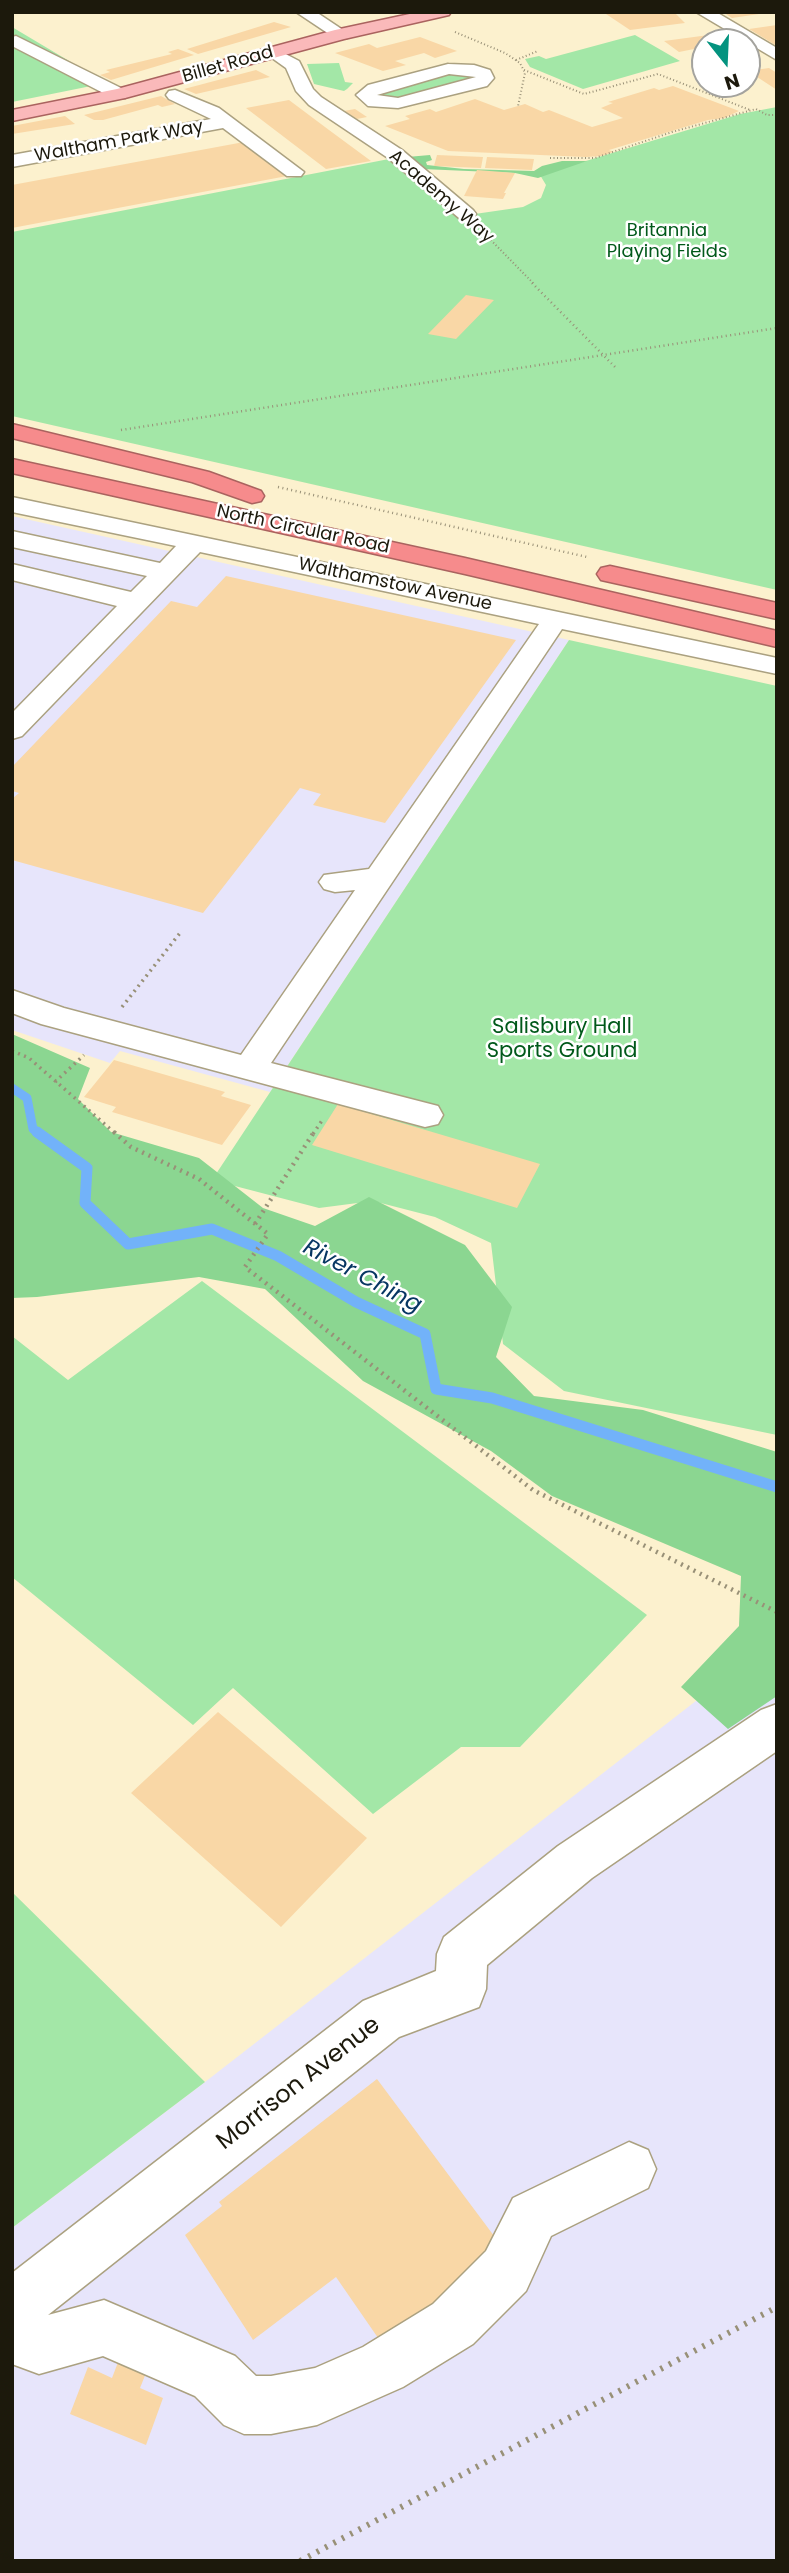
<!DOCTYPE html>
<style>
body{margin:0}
#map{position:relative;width:789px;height:2573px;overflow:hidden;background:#fcf1ce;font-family:Poppins,sans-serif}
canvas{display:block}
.frame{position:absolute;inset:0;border:14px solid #1c190c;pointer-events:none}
.north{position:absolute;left:691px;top:28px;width:70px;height:70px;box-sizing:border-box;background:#fff;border:2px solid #a4a39e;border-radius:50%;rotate:162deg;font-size:19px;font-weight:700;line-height:28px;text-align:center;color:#1c190c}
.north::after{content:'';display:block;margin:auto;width:24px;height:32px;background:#04937f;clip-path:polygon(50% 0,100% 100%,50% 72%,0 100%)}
</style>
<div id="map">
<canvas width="789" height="2573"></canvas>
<div class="frame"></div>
<div class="north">N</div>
</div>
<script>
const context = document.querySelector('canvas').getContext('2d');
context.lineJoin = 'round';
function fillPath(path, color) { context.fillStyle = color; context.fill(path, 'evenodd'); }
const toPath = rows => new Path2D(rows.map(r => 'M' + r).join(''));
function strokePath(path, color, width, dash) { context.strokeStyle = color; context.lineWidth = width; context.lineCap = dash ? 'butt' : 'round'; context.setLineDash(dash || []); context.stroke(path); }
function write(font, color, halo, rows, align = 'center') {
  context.font = font + ' Poppins,sans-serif'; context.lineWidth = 5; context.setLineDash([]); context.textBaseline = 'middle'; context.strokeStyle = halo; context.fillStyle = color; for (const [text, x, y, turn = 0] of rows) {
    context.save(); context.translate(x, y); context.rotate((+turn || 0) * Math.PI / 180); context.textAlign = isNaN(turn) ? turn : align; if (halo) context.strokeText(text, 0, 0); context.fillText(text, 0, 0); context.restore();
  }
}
fillPath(toPath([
 [12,516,569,640,270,1092,120,1051,110,1063,12,1030],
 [777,1638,777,2561,12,2561,12,2228,205,2082]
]), '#e7e5fb');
fillPath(toPath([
 [12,27,106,83,12,102],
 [635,35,680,61,583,89,530,67,525,59,539,56,546,59],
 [339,63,345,82,353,83,347,89,344,91,314,84,307,64],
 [453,72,475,77,405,99,378,100,376,94],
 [777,107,777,590,12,416,12,232,389,159,461,216,523,207,541,198,546,185,540,175,740,114],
 [569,640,777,686,777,1435,564,1391,503,1344,491,1243,435,1217,373,1201,319,1208,212,1180],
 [202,1281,647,1615,520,1747,461,1747,373,1814,233,1688,193,1725,12,1577,12,1336,68,1380],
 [12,1892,205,2082,12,2228]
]), '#a3e7a7');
fillPath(toPath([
 [430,155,432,160,426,162,427,165,464,169,534,171,542,166,562,161,587,161,538,178,515,173,422,169,407,157],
 [12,1034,90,1068,78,1099,111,1132,199,1158,263,1208,315,1226,369,1197,465,1245,512,1307,496,1357,534,1396,643,1410,777,1452,777,1696,728,1729,681,1687,739,1626,741,1576,552,1496,491,1451,363,1381,265,1289,199,1277,37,1297,12,1298]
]), '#8bd691');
strokePath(toPath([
 [12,1088,27,1098,33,1129,40,1134]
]), '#72b2f9', 9);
strokePath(toPath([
 [37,1132,87,1168,85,1203,128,1244,212,1229,278,1256,356,1302,425,1334,436,1389,492,1398,777,1487]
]), '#72b2f9', 11);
fillPath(toPath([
 [603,12,674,12,685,23,630,30],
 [723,12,759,12,759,14,732,18],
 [274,22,291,27,198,54,187,49],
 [777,25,777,46,749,29],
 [709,35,719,42,705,42,705,57,694,49,679,52,664,41],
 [420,37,457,51,435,58,424,53,395,61,406,65,383,71,335,53,369,44,377,48],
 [178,49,194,55,111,80,100,75,110,72,106,70,172,54,168,52],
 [769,68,777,73,777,90,748,71],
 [256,70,270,77,196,94,184,89],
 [673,86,739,111,724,118,708,120,609,150,613,152,601,156,586,157,448,151,385,126,410,119,405,116,430,109,436,112,475,99,504,110,525,104,543,112,549,110,592,127,623,118,601,108,613,103,608,102,654,88,659,90],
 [161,96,175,104,162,107,158,105,103,120,94,120,84,115],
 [289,100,329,130,371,161,326,169,246,108],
 [355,109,367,117,357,119,344,111],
 [65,116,75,124,12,134,12,126],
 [244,142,287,176,12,228,12,185],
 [437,155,483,157,481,168,434,166],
 [487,157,534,159,532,170,485,168],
 [477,170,515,173,504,193,506,193,503,199,464,196],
 [466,295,494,300,456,339,428,334],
 [226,576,516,640,385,823,313,805,321,794,300,788,203,913,12,860,12,799,19,793,12,791,12,767,171,601,197,607],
 [114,1060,225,1092,221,1096,251,1105,222,1145,112,1112,116,1107,84,1097],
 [338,1104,540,1164,517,1208,312,1145],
 [218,1712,367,1838,281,1927,131,1793],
 [377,2079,503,2248,385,2348,336,2277,253,2340,185,2235,222,2206,219,2202],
 [120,2357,148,2368,140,2388,163,2398,146,2445,70,2414,88,2367,112,2378]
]), '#f9d7a6');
const minor = toPath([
 [296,12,316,12,349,34,347,38,335,38,296,12],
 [696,12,716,12,777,48,777,60,696,12],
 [16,36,125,90,128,94,125,98,113,98,12,46,12,37,16,36],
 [274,48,299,61,313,89,321,97,402,150,473,210,476,214,473,218,459,218,388,158,309,105,296,91,286,68,265,53,274,48],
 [448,64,474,65,490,70,494,78,487,86,398,108,368,106,356,95,368,85,448,64],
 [449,74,476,77,398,98,377,95,449,74],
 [175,90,219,108,304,172,301,176,287,176,223,128,12,167,12,155,211,119,169,99,166,95,169,91,175,90],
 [12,497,777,658,777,674,562,629,271,1063,438,1106,443,1115,438,1124,425,1127,41,1024,12,1013,12,990,64,1008,241,1055,355,890,335,892,324,889,319,882,324,875,369,869,539,624,200,552,22,736,12,739,12,713,117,606,12,580,12,564,131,592,147,576,12,547,12,531,160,563,176,546,12,512,12,497],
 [777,1704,777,1751,592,1878,487,1965,486,1989,479,2007,399,2037,48,2315,104,2300,235,2356,256,2376,271,2376,315,2368,363,2347,433,2304,486,2251,513,2198,629,2142,648,2150,656,2169,648,2188,551,2236,526,2291,473,2344,403,2387,317,2425,271,2434,244,2434,224,2425,195,2396,103,2356,39,2374,12,2364,12,2273,363,2001,436,1971,437,1954,444,1937,558,1846,761,1710,777,1704]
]);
const major = toPath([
 [419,12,451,12,449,15,344,39,125,98,12,121,12,110,117,89,335,30,419,12]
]);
const highway = toPath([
 [12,424,209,472,261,491,264,496,261,501,252,503,192,482,12,438,12,424],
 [12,459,465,558,777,631,777,647,465,574,12,473,12,459],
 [610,566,777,603,777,619,601,580,597,574,601,568,610,566]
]);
strokePath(minor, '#aba180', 3);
strokePath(major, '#aa635f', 3);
strokePath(highway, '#aa635f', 3);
strokePath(toPath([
 [455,32,505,53,520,63,525,73,518,106],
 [516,60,538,51],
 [524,70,584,94,658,74,750,110],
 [550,158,595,158,672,132,756,109,767,115,777,115],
 [481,230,534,284]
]), '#989077', 2, [1, 2.5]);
strokePath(toPath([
 [532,283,617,369],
 [121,430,777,328],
 [278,487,587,557]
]), '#989077', 2.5, [1, 3.5]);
strokePath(toPath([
 [122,1007,180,933],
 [12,1051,29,1058,116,1134],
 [55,1082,84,1055],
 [313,1134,323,1119]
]), '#989077', 3.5, [2, 4.5]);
strokePath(toPath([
 [114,1132,131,1147,199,1179,268,1234,245,1267,533,1490,777,1612],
 [255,1224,314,1132]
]), '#989077', 4.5, [2, 5]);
strokePath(toPath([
 [300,2561,777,2307]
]), '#989077', 6, [2.5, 7]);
fillPath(minor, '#fff');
fillPath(major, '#fab9ba');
fillPath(highway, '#f68b8c');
write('18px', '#1c190c', '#fff', [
 ["Billet Road",228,65,-16],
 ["Waltham Park Way",119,142,-10],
 ["Academy Way",441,197,41],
 ["North Circular Road",303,530,12],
 ["Walthamstow Avenue",395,585,12]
]);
write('18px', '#01591a', '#fff', [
 ["Britannia",667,231],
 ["Playing Fields",667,252]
]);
write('21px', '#01591a', '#fff', [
 ["Salisbury Hall",562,1028],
 ["Sports Ground",562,1052]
]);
write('italic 23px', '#073662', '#fff', [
 ["River Ching",362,1277,28]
]);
write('24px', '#1c190c', '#fff', [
 ["Morrison Avenue",299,2084,-38]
]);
</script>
